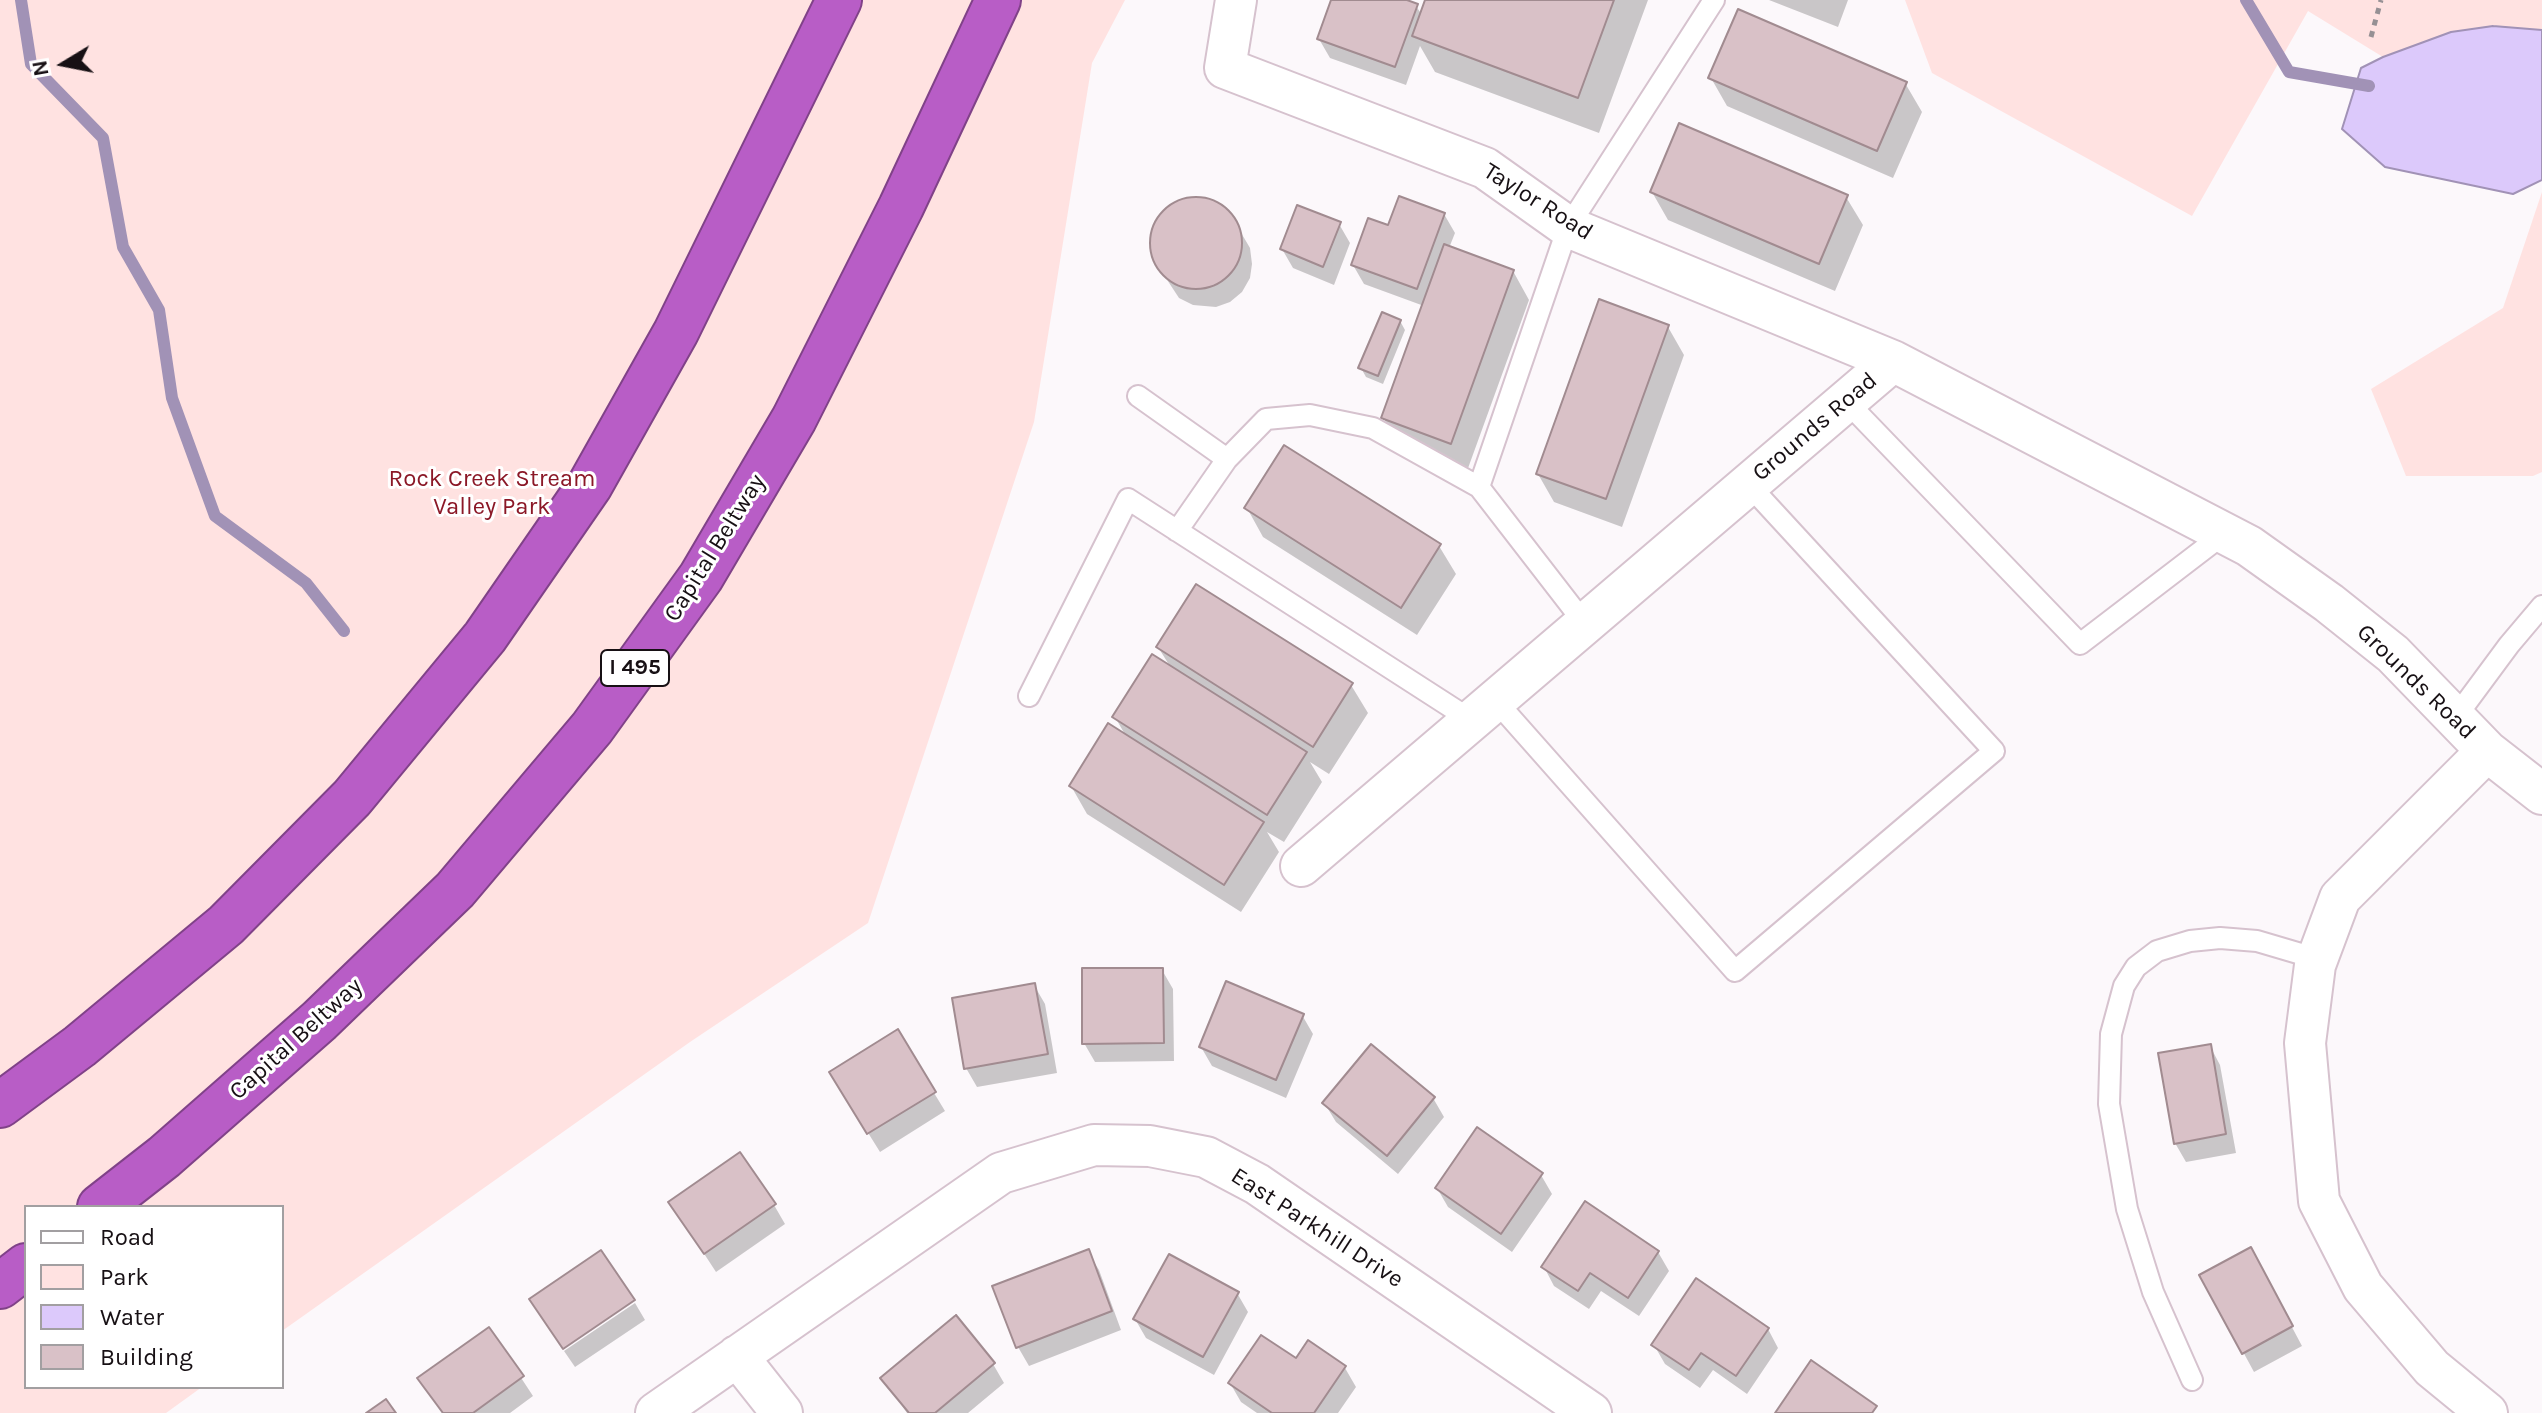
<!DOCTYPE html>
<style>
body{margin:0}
#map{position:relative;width:2542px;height:1413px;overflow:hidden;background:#fcf8fb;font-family:Karla,sans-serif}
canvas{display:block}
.legend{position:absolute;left:24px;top:1205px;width:260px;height:184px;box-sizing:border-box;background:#fff;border:2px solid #a29fa1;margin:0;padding:10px 14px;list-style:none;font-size:24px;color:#171014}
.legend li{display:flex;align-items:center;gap:16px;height:40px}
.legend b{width:40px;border:2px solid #a29fa1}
.north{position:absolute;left:24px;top:24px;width:80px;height:80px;-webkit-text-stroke:6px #fff;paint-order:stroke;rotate:260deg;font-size:22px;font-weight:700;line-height:32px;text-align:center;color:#171014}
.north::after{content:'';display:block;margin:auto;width:28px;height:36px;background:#171014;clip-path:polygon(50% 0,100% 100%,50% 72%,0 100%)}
</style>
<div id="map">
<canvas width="2542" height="1413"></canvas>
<ul class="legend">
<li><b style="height:10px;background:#fff"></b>Road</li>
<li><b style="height:22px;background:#ffe2e1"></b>Park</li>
<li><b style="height:22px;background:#dcc9fb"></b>Water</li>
<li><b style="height:22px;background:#d9c1c7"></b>Building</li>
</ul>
<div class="north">N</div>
</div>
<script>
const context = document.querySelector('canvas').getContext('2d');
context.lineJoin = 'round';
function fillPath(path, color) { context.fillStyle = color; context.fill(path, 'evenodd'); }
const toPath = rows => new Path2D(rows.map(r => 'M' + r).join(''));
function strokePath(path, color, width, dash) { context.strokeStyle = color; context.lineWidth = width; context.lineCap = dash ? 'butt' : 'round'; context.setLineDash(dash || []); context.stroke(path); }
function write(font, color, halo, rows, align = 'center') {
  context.font = font + ' Karla,sans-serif'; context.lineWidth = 6; context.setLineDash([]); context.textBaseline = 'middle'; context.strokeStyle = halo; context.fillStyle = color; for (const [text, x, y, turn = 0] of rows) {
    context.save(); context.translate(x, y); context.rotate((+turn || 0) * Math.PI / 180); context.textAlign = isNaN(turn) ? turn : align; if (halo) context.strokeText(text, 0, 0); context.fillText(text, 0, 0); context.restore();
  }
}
fillPath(toPath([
 [0,0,1125,0,1092,63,1034,422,868,923,690,1042,282,1331,282,1207,26,1207,26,1387,202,1387,166,1413,0,1413],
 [1905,0,2542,0,2542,30,2493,26,2452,32,2383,57,2308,11,2192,216,1932,73],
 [2542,192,2542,472,2533,476,2406,476,2371,389,2503,308]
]), '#ffe2e1');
const water = toPath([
 [2493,26,2542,30,2542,180,2513,194,2385,167,2342,129,2361,68,2383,57,2451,32,2493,26]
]);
fillPath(water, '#dcc9fb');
strokePath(water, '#a192b6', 2);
fillPath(toPath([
 [1333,0,1401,0,1416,6,1422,15,1427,0,1648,0,1599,133,1435,72,1420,46,1406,85,1330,58,1319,39],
 [1769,0,1848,0,1838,27],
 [1711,78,1905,83,1922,112,1893,178,1727,106],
 [1652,192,1846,197,1863,225,1835,291,1668,220],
 [1196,199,1211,201,1230,214,1250,248,1252,264,1250,278,1242,292,1230,302,1216,307,1193,305,1179,298,1158,266,1152,243,1158,221,1168,209,1181,201],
 [1444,214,1455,233,1449,248,1513,271,1529,300,1467,471,1399,446,1383,417,1424,306,1364,284,1353,265,1390,227],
 [1339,224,1350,243,1334,285,1293,268,1282,249],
 [1400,321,1405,330,1383,384,1366,377,1361,368],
 [1668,327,1684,355,1622,527,1554,502,1538,474],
 [1247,508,1439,546,1456,574,1417,635,1263,537],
 [1158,647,1351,685,1368,713,1329,774,1310,762,1322,782,1284,842,1267,832,1279,852,1241,912,1087,814,1071,786,1127,738,1115,717,1171,668],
 [1162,970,1173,989,1174,1061,1095,1062,1084,1043],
 [1034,985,1045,1004,1057,1073,977,1087,966,1068],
 [1302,1015,1313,1034,1286,1098,1212,1066,1201,1047],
 [897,1032,945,1111,880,1152,842,1091],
 [2210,1046,2220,1065,2236,1153,2186,1162,2175,1143],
 [1433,1098,1444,1117,1398,1174,1336,1122,1325,1104],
 [1541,1175,1552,1194,1512,1252,1448,1207,1437,1188],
 [671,1203,774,1205,785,1224,716,1272],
 [1088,1252,1099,1270,1121,1330,1029,1366,1018,1347],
 [1658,1252,1669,1271,1639,1316,1601,1291,1589,1309,1554,1286,1544,1267],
 [2261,1269,2302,1346,2254,1372,2202,1276],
 [1237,1293,1248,1312,1214,1375,1146,1338,1135,1319],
 [635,1303,645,1320,575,1367,564,1351],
 [489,1329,533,1396,510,1413,442,1413,420,1378],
 [1768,1329,1778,1348,1747,1394,1713,1370,1700,1388,1665,1364,1654,1345],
 [1309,1343,1345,1368,1356,1387,1338,1413,1257,1413,1241,1402,1230,1383,1296,1361],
 [993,1364,1004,1383,968,1413,907,1413,883,1378]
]), '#0003');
strokePath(toPath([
 [21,0,31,64,103,138,123,247,159,310,172,398,215,516,306,583,344,631],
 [2246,0,2289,72,2369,86]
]), '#a192b6', 12);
const building = toPath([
 [1331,0,1407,0,1418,4,1395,67,1317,39,1331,0],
 [1425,0,1614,0,1578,98,1412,36,1425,0],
 [1738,9,1907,82,1877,151,1708,78,1738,9],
 [1679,123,1848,195,1819,264,1650,192,1679,123],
 [1399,196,1445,213,1417,289,1351,265,1368,218,1388,225,1399,196],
 '1150 243a46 46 0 1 1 92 0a46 46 0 1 1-92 0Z',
 [1297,205,1341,222,1323,267,1280,249,1297,205],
 [1444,244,1514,270,1451,444,1381,418,1444,244],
 [1599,299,1669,325,1606,499,1536,474,1599,299],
 [1382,312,1401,320,1378,376,1358,368,1382,312],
 [1284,445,1441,544,1401,608,1244,508,1284,445],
 [1196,584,1353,683,1313,747,1156,647,1196,584],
 [1152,654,1307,752,1267,815,1112,717,1152,654],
 [1108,723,1264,822,1224,885,1069,786,1108,723],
 [1082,968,1163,968,1164,1043,1082,1044,1082,968],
 [1226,981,1304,1014,1276,1080,1199,1047,1226,981],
 [1035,983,1048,1054,964,1069,952,998,1035,983],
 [898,1029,936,1092,867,1134,829,1072,898,1029],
 [1371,1044,1435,1097,1387,1156,1322,1103,1371,1044],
 [2211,1044,2226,1134,2174,1144,2158,1053,2211,1044],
 [1477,1127,1543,1173,1501,1234,1435,1188,1477,1127],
 [740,1152,776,1204,704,1254,668,1202,740,1152],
 [1585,1201,1659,1251,1628,1298,1590,1273,1578,1291,1541,1267,1585,1201],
 [2251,1247,2293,1326,2242,1354,2199,1275,2251,1247],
 [1089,1249,1112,1311,1016,1348,992,1286,1089,1249],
 [601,1250,635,1300,563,1349,529,1299,601,1250],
 [1169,1254,1239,1292,1203,1357,1133,1319,1169,1254],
 [1696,1278,1769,1328,1736,1376,1701,1353,1689,1370,1651,1345,1696,1278],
 [956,1315,995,1363,935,1413,909,1413,880,1378,956,1315],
 [489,1327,524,1376,473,1413,443,1413,417,1378,489,1327],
 [1261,1335,1296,1358,1308,1340,1346,1366,1314,1413,1272,1413,1228,1383,1261,1335],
 [1811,1360,1877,1406,1872,1413,1775,1413,1811,1360],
 [386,1399,396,1413,366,1413,386,1399]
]);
fillPath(building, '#d9c1c7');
strokePath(building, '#a18b90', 2);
const service = toPath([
 [1138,396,1227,459,1177,531],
 [1846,401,2080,644,2225,533],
 [1227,459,1266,419,1310,415,1373,428,1479,487],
 [1585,624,1479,487,1568,227,1714,0],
 [1029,696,1128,499,1471,720],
 [1495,700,1735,971,1994,751,1748,484],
 [2455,718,2509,645,2542,606],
 [2192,1380,2153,1292,2127,1209,2109,1104,2111,1034,2124,986,2136,967,2157,951,2190,941,2220,938,2257,941,2318,959]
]);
const minor = toPath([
 [1236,0,1225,68,1485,168,1568,227,1893,361,2249,546,2329,603,2393,654,2487,751,2542,794],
 [1301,866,1893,361],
 [737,1356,782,1413],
 [656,1413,1001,1173,1094,1145,1150,1146,1206,1157,1257,1184,1591,1413],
 [2487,1413,2432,1368,2363,1287,2319,1201,2305,1043,2315,965,2340,898,2487,751]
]);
const motorway = toPath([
 [0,1105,80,1046,226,925,352,798,485,637,590,485,676,332,839,0],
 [100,1207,164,1157,319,1021,455,890,592,728,701,577,794,419,901,207,998,0],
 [0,1286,26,1266]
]);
strokePath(service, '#d6c2ce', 24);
strokePath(minor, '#d6c2ce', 44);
strokePath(motorway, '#804288', 48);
strokePath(toPath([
 [2371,37,2381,0]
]), '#969094', 5, [6, 6]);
strokePath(service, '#fff', 20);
strokePath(minor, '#fff', 40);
strokePath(motorway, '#b85dc6', 44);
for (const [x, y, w] of [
 [635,668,68]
]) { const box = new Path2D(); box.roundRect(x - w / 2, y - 18, w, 36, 6); context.fillStyle = '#fff'; context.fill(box); strokePath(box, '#171014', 2); }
write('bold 22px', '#171014', null, [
 ["I 495",635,668]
]);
write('24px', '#171014', '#fff', [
 ["Taylor Road",1538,202,32],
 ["Grounds Road",1815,427,-40],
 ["Capital Beltway",715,548,-58],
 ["Grounds Road",2416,682,44],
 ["Capital Beltway",296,1039,-42],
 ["East Parkhill Drive",1317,1228,33]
]);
write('24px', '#8b1827', '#fff', [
 ["Rock Creek Stream",492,479],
 ["Valley Park",492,507]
]);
</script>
